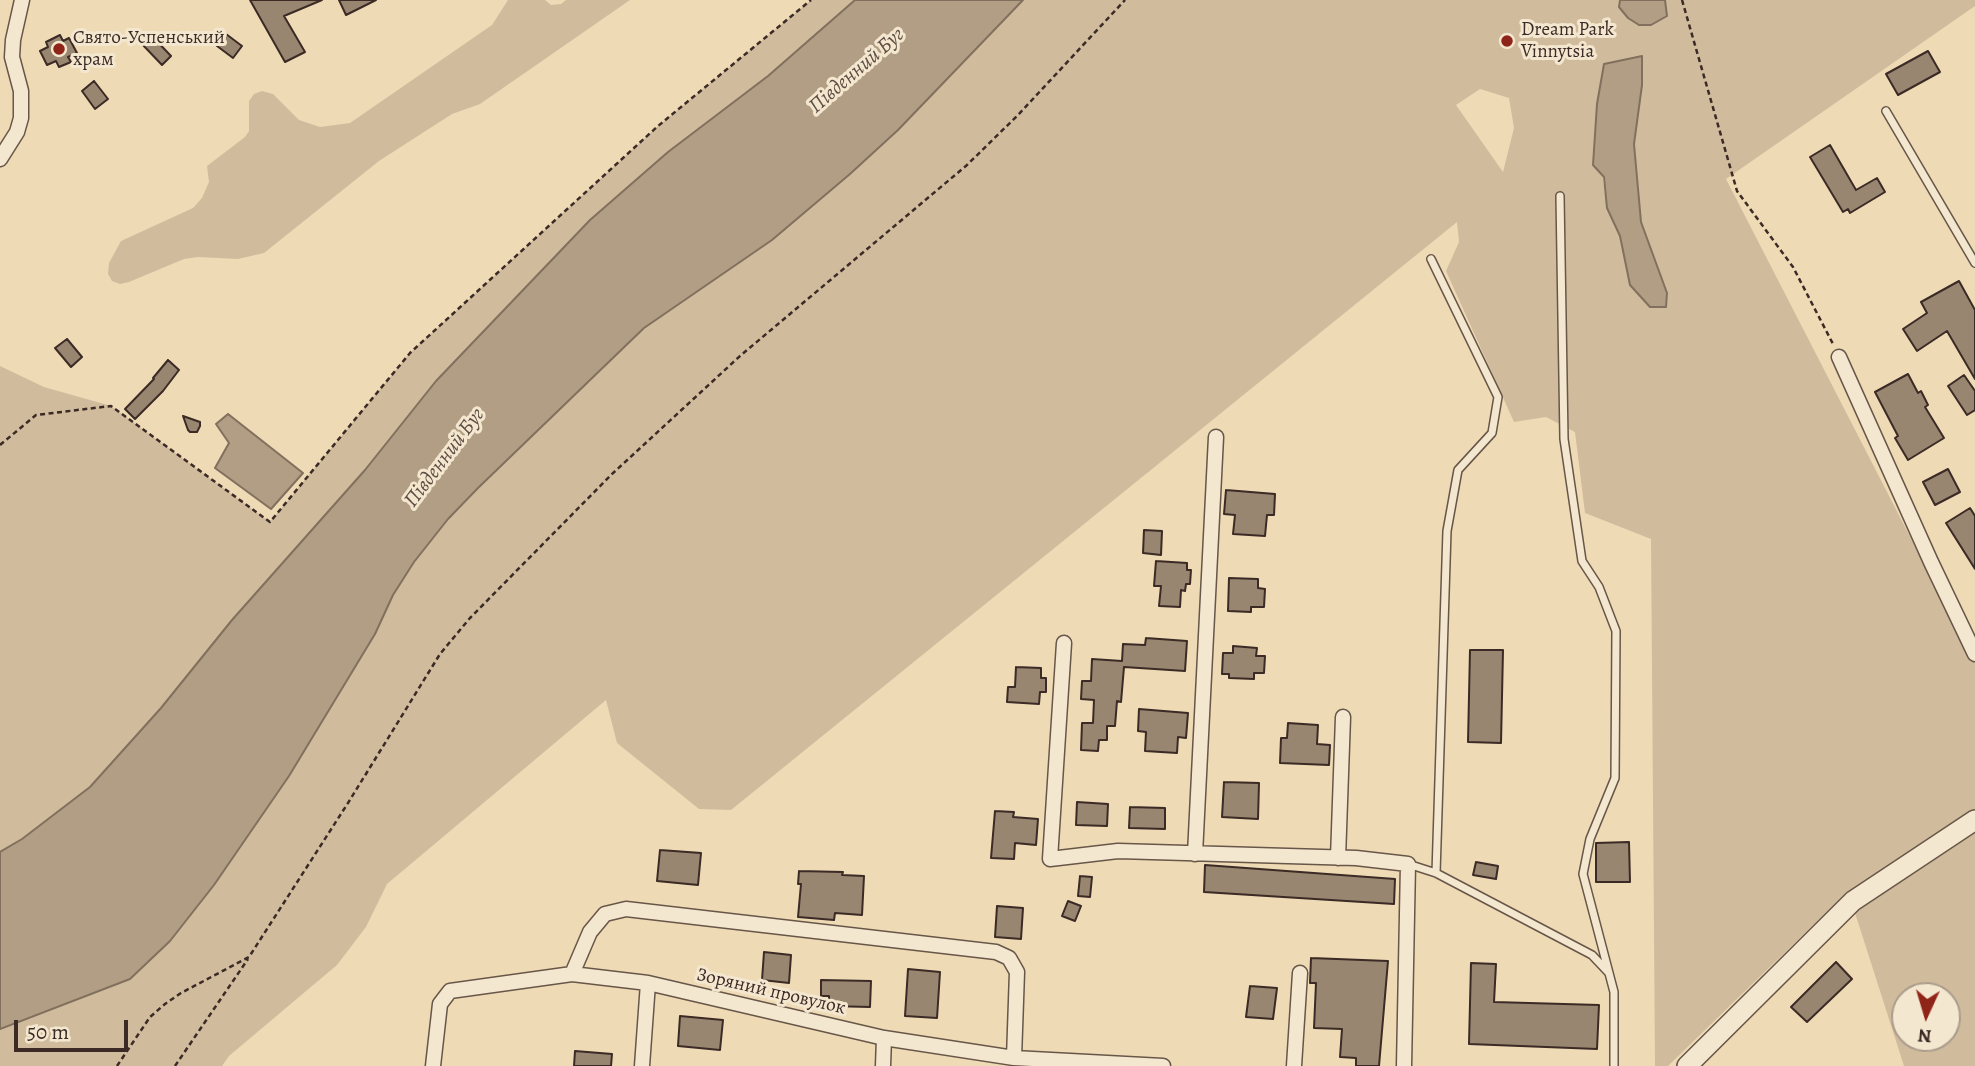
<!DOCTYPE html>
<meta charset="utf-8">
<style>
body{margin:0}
#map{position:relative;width:1975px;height:1066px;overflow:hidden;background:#eedab5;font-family:Alegreya,serif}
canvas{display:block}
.north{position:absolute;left:1891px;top:982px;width:70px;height:70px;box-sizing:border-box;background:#f4e7cf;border:2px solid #aa9b8b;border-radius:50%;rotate:184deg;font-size:19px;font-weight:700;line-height:28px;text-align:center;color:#3b2a25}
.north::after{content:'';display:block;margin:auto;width:24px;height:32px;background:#8f2418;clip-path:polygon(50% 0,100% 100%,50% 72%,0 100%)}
.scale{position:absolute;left:14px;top:1020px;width:114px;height:32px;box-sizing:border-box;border:4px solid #3b2a25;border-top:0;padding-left:9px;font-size:21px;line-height:24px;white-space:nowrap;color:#3b2a25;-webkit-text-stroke:5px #f4e7cf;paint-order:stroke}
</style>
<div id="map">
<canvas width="1975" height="1066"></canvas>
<div class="north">N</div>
<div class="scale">50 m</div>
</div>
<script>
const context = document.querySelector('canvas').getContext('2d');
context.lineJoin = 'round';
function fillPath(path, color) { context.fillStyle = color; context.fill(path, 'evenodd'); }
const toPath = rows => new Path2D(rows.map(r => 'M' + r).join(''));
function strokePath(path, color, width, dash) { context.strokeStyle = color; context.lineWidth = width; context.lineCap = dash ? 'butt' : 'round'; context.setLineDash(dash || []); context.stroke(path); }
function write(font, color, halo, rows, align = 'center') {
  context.font = font + ' Alegreya,serif'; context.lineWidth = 6; context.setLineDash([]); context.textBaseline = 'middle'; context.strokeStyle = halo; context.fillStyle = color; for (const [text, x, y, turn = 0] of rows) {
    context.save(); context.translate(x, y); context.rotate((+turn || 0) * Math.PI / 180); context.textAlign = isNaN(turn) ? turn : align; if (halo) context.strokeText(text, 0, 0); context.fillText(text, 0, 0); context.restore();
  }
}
fillPath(toPath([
 [508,0,545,0,551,5,561,4,566,0,630,0,480,104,452,114,379,161,264,253,238,259,198,257,184,259,129,282,120,284,112,281,108,274,109,263,121,241,193,208,202,198,209,182,207,166,245,137,249,131,249,101,254,94,262,91,273,94,299,120,320,127,350,123,492,25],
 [811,0,855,0,768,76,668,152,590,220,436,381,365,470,232,620,161,708,90,787,21,839,0,852,0,366,44,387,111,406,270,522,410,353,658,126],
 [1023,0,1975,0,1975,6,1726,179,1975,663,1975,1066,1904,1066,1848,891,1668,1066,1655,1066,1651,539,1585,513,1575,432,1546,417,1514,422,1446,271,1459,242,1457,222,731,810,699,809,617,743,606,700,387,884,366,927,337,965,229,1056,222,1066,0,1066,0,1029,130,979,170,941,214,885,414,562,448,519,478,488,644,328,772,240,850,174,898,130],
 [1642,85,1634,144,1641,222,1667,293,1630,285,1620,236,1607,208,1596,129,1597,104],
 [1480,89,1509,98,1514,128,1503,172,1456,105],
 [1905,996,1947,996,1947,1038,1905,1038]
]), '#d0bc9d');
const water = toPath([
 [855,0,1023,0,898,130,850,174,772,240,644,328,478,488,448,519,414,562,393,595,375,634,289,776,214,885,170,941,130,979,0,1029,0,852,22,839,90,787,161,708,232,620,365,470,436,381,590,220,668,152,768,76,855,0],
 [1620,0,1665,0,1667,16,1651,25,1639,25,1628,18,1619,7,1620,0],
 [1642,56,1642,85,1634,144,1641,222,1667,293,1666,307,1650,307,1630,285,1620,236,1607,208,1604,177,1593,165,1597,104,1604,64,1642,56],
 [228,414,303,473,271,509,215,468,229,443,216,424,228,414]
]);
fillPath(water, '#b19e84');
strokePath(water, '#82705e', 2);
const building = toPath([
 [250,0,322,0,284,16,305,52,285,62,250,0],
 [339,0,376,0,346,15,339,0],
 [150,34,171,56,162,65,141,43,150,34],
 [226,34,242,46,233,58,217,46,226,34],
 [60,35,63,41,69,38,77,53,68,57,71,62,59,67,56,61,47,65,40,51,48,47,46,42,60,35],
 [1928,51,1940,72,1898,95,1886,74,1928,51],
 [94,81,108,99,95,109,82,91,94,81],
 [1830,145,1856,190,1877,178,1885,192,1850,213,1848,209,1843,212,1810,157,1830,145],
 [1959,281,1975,310,1975,379,1947,331,1917,351,1903,329,1927,313,1921,302,1959,281],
 [67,339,82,357,71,367,55,348,67,339],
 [168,360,179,370,163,391,135,419,125,409,154,379,153,378,168,360],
 [1908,374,1918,393,1921,391,1928,405,1925,407,1944,438,1908,460,1895,438,1898,436,1875,392,1908,374],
 [1964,375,1975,391,1975,410,1967,415,1948,386,1964,375],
 [183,416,200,422,200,426,197,432,190,432,188,430,183,416],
 [1948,469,1960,492,1935,505,1923,482,1948,469],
 [1226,490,1275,494,1274,515,1267,515,1265,536,1233,534,1235,515,1224,514,1226,490],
 [1970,508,1975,516,1975,569,1946,523,1970,508],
 [1144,530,1162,531,1161,555,1143,553,1144,530],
 [1156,561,1187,563,1187,570,1191,570,1190,584,1186,584,1185,591,1181,590,1180,607,1159,606,1161,586,1154,586,1156,561],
 [1229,578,1258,579,1258,588,1265,589,1264,607,1251,607,1251,612,1228,611,1229,578],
 [1146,638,1187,641,1185,671,1124,667,1121,702,1117,701,1115,726,1107,726,1107,740,1099,740,1098,751,1081,750,1082,723,1093,723,1094,700,1081,699,1082,681,1091,681,1092,659,1122,661,1123,644,1145,645,1146,638],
 [1233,646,1257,648,1256,656,1265,656,1264,673,1254,673,1254,679,1229,678,1229,674,1222,674,1223,653,1233,653,1233,646],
 [1470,650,1503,650,1501,743,1468,742,1470,650],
 [1016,667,1041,668,1041,678,1046,678,1046,692,1040,692,1039,704,1007,702,1008,687,1015,687,1016,667],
 [1139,709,1188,713,1186,738,1178,737,1177,753,1145,751,1146,732,1138,731,1139,709],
 [1288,723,1318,725,1317,744,1330,745,1329,765,1280,763,1281,738,1287,738,1288,723],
 [1224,782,1259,783,1258,819,1222,817,1224,782],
 [1077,802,1108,804,1107,826,1076,825,1077,802],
 [1130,807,1165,808,1165,829,1129,828,1130,807],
 [995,811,1014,812,1013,817,1038,819,1036,845,1015,843,1014,859,991,858,995,811],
 [1629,842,1630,882,1596,882,1596,843,1629,842],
 [660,850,701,853,698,885,657,881,660,850],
 [1476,862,1498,866,1496,879,1473,875,1476,862],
 [1205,865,1395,879,1394,904,1204,892,1205,865],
 [799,871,843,872,842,875,864,876,862,915,835,913,834,920,798,917,801,884,798,884,799,871],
 [1080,876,1092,877,1090,897,1078,896,1080,876],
 [1068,901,1081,906,1075,921,1062,916,1068,901],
 [997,906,1023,908,1021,939,995,937,997,906],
 [764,952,791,955,789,983,762,980,764,952],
 [1311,958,1388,961,1379,1066,1356,1066,1356,1058,1340,1057,1342,1029,1314,1028,1316,983,1310,983,1311,958],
 [1836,962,1852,979,1807,1022,1791,1007,1836,962],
 [1471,963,1496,964,1494,1002,1599,1005,1597,1049,1469,1044,1471,963],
 [908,969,940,972,937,1018,905,1016,908,969],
 [821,980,871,981,870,1007,829,1006,829,996,821,996,821,980],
 [1250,986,1277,988,1273,1019,1246,1017,1250,986],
 [680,1016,723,1020,720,1050,678,1046,680,1016],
 [575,1051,612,1054,611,1066,574,1066,575,1051]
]);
fillPath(building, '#988670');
strokePath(building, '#3b2a25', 2);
const service = toPath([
 [1886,111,1975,263],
 [1560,196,1564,439,1582,561,1599,587,1616,631,1615,778,1590,839,1583,874,1609,973],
 [1431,259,1498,397,1492,433,1458,470,1447,531,1436,873],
 [1408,864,1436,873,1592,955,1609,973,1614,992,1614,1066]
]);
const minor = toPath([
 [0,159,17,132,21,118,21,91,12,57,13,40,22,0],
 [1839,357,1931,562,1975,654],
 [1064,643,1050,859,1118,851,1356,858,1408,864,1404,1066],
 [1195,854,1216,437],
 [1338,858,1343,717],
 [572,974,590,932,605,914,626,909,996,952,1009,958,1017,972,1014,1058],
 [433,1066,440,1004,450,991,572,974,648,983,884,1038,1014,1058,1163,1066],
 [642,1066,648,983],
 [883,1066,884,1038],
 [1294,1066,1300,973]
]);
const tertiary = toPath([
 [1687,1066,1853,901,1975,820]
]);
strokePath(service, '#685649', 10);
strokePath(minor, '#685649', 17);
strokePath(tertiary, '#685649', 22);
strokePath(toPath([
 [1682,0,1737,191,1793,267,1833,344],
 [0,445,36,415,111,406,270,522,410,353,658,126,811,0],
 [117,1066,150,1017,165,1004,181,993,249,957,348,803,440,654,470,618,611,475,740,356,967,165,1018,115,1125,0],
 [175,1066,248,959]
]), '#3b2a25', 2.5, [5, 3.5]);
strokePath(service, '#f4e7cf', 7);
strokePath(minor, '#f4e7cf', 14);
strokePath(tertiary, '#f4e7cf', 19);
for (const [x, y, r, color] of [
 [1507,41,7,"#8f2418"],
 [59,49,7,"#8f2418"]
]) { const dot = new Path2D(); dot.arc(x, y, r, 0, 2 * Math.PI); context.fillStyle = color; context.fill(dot); strokePath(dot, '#f4e7cf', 2.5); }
write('19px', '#3b2a25', '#f4e7cf', [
 ["Dream Park",1521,30],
 ["Vinnytsia",1521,52],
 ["Свято-Успенський",73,38],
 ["храм",73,60]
], 'left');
write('19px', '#3b2a25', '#f4e7cf', [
 ["Зоряний провулок",771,992,13]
]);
write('italic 21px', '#5e4d42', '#f4e7cf', [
 ["Південний Буг",857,71,-41],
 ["Південний Буг",445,458,-53]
]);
</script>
